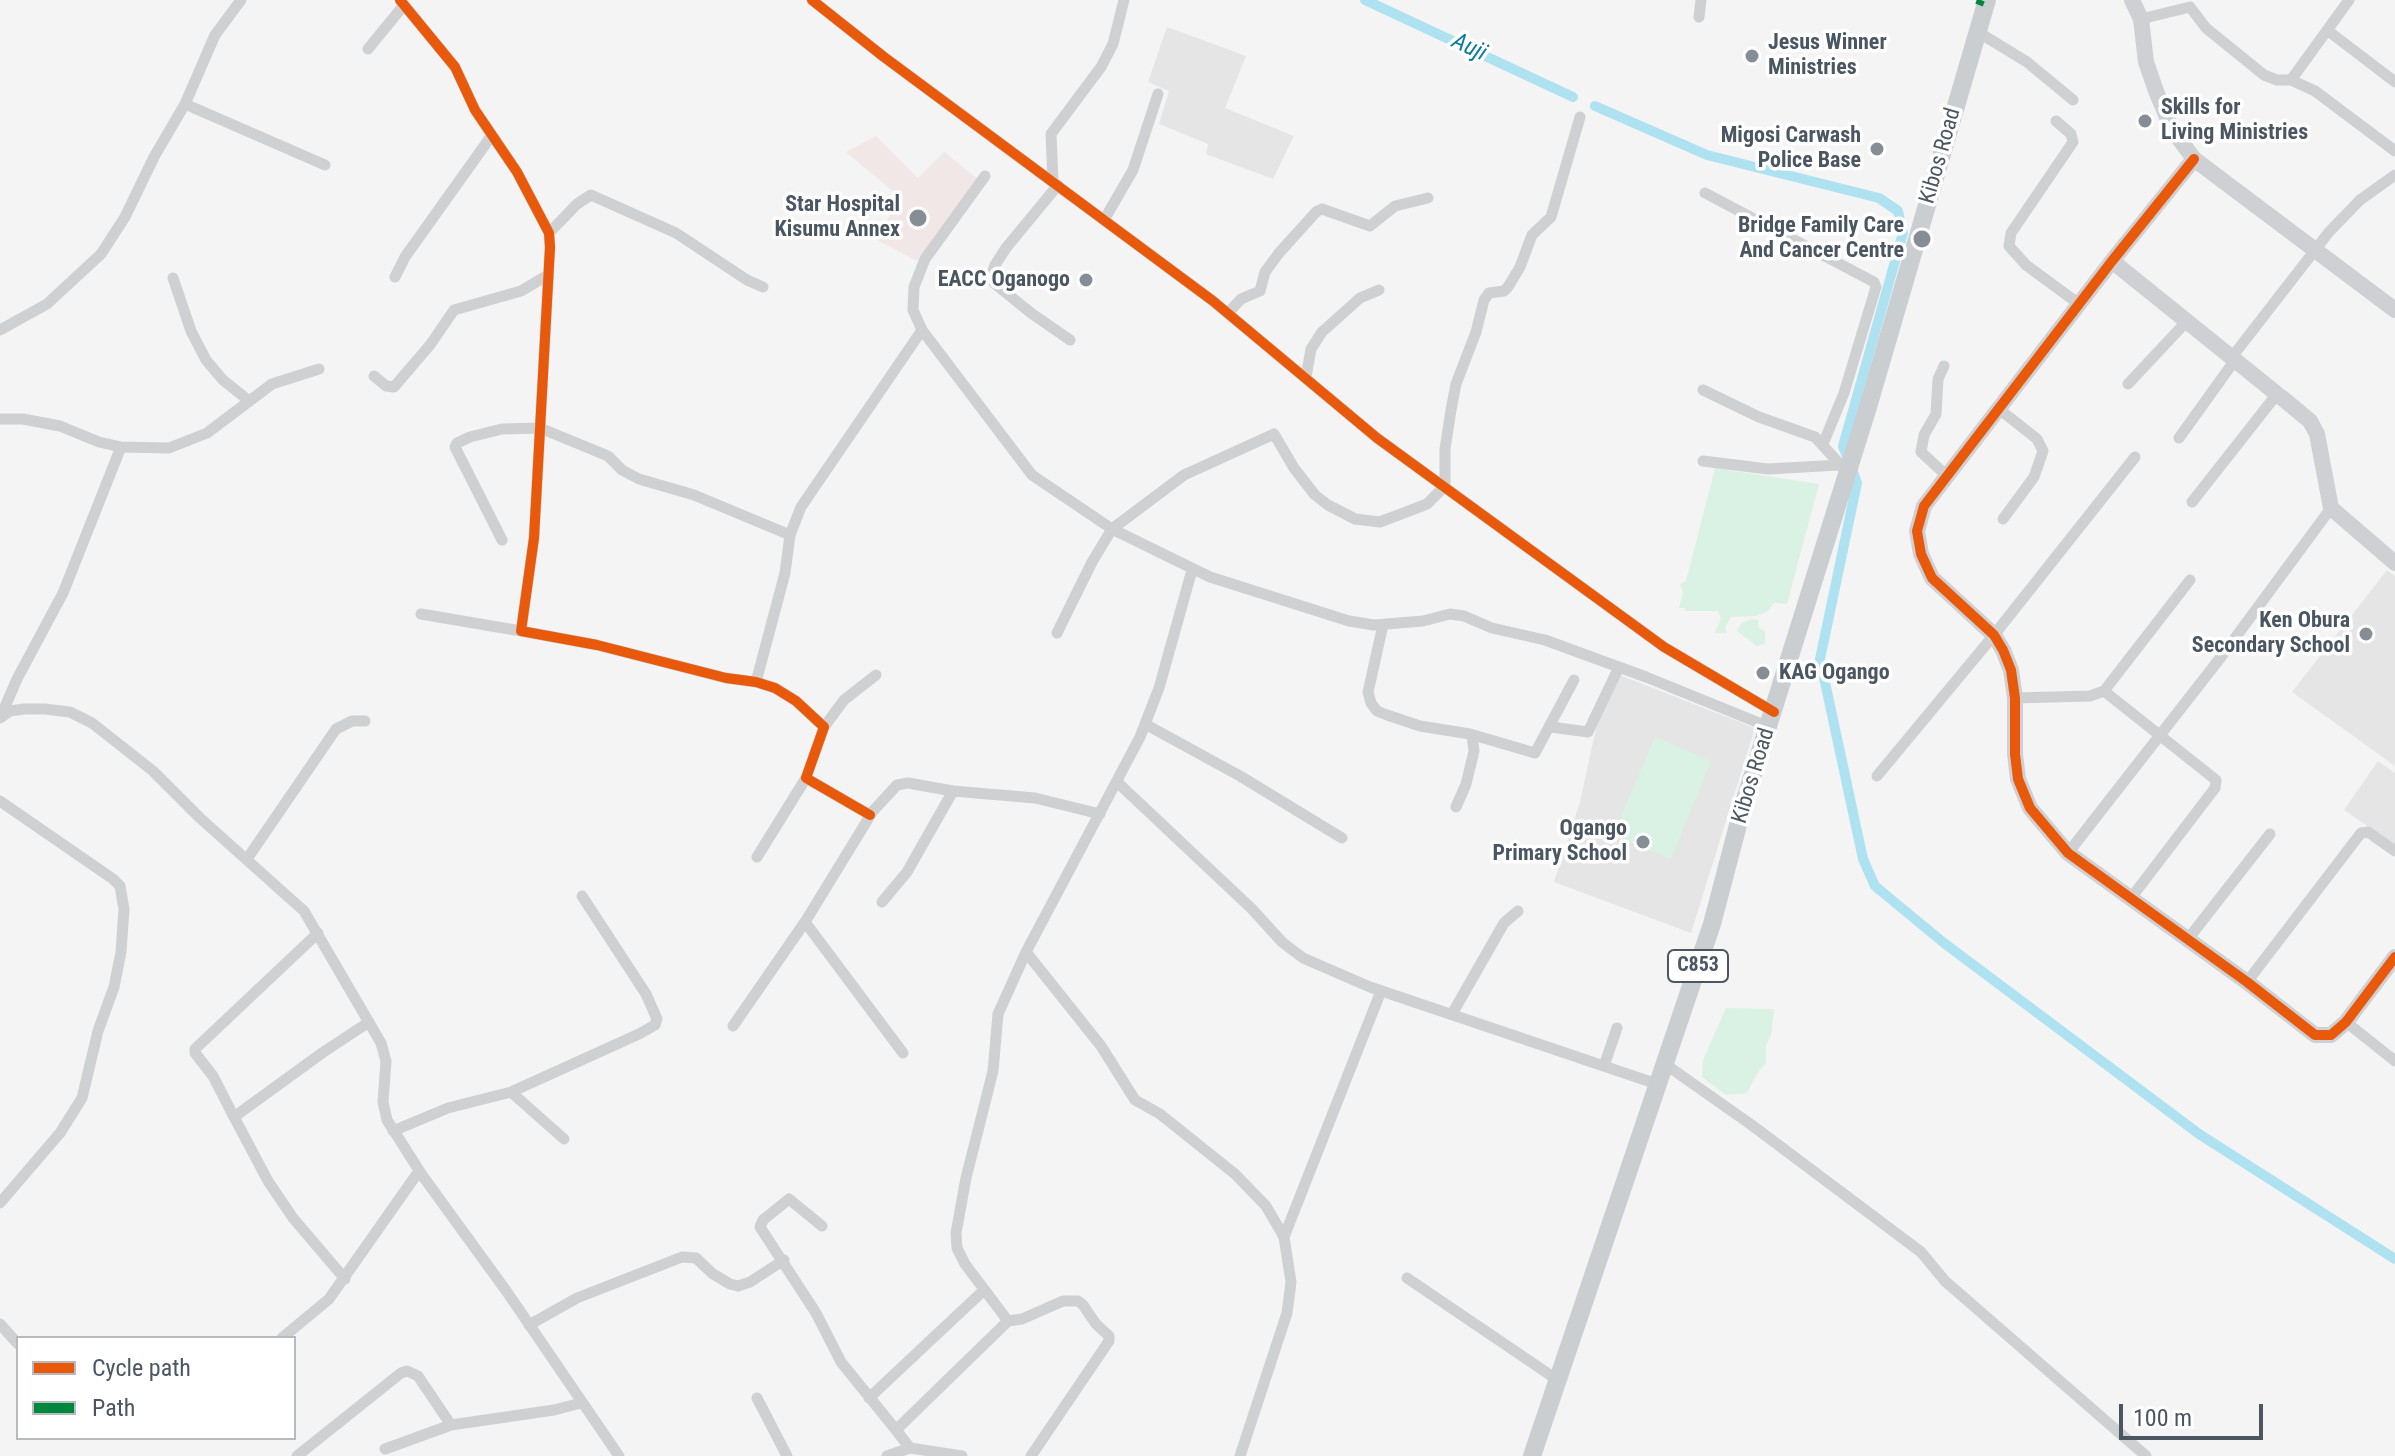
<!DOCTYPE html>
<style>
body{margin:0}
#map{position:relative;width:2395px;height:1456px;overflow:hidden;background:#f4f4f4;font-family:"Roboto Condensed",sans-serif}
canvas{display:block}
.legend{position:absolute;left:16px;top:1336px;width:280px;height:104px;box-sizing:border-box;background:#fff;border:2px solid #b7bbc0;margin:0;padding:10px 14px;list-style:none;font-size:24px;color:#4a5661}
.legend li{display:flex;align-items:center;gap:16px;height:40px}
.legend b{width:40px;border:2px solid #b7bbc0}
.scale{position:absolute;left:2119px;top:1404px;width:144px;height:36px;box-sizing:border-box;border:4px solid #4a5661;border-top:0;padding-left:10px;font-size:24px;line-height:28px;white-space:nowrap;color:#4a5661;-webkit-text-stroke:6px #fff;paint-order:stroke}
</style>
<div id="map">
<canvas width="2395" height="1456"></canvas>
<ul class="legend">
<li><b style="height:10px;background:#e8590c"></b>Cycle path</li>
<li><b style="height:10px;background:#00873e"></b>Path</li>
</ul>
<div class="scale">100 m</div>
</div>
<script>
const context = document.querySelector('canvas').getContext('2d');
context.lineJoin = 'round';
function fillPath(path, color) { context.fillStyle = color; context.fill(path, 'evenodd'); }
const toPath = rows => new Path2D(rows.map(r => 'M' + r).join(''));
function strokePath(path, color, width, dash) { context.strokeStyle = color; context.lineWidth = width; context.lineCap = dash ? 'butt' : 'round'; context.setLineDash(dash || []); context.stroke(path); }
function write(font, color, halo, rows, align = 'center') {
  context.font = font + ' "Roboto Condensed",sans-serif'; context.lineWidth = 7; context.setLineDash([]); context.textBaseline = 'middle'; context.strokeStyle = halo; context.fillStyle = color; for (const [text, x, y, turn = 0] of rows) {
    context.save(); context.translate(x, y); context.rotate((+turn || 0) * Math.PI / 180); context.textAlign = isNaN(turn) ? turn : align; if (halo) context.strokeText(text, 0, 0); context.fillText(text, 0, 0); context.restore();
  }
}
fillPath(toPath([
 [1167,27,1246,56,1225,108,1294,136,1273,179,1206,154,1208,144,1159,124,1169,91,1148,82],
 [2387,570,2395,576,2395,766,2292,692],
 [1617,674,1755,728,1691,933,1554,882,1580,802,1596,728],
 [2378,761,2395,773,2395,845,2344,810]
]), '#e6e5e6');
fillPath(toPath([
 [876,136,918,178,944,152,978,179,917,261,875,239,901,198,846,152]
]), '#f1e7e6');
fillPath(toPath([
 [1715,468,1819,484,1787,604,1774,603,1768,611,1756,616,1731,617,1725,628,1727,633,1715,633,1721,619,1718,611,1685,611,1685,608,1679,608,1683,592,1680,584,1686,581],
 [1752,619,1758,620,1759,628,1765,631,1765,644,1757,646,1737,631,1741,623],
 [1655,737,1711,761,1671,859,1613,835],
 [1726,1008,1774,1009,1771,1035,1766,1046,1766,1064,1758,1072,1747,1093,1726,1095,1702,1077,1703,1060]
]), '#d9f2e3');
strokePath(toPath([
 [1365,0,1573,97],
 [1595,106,1707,155,1879,198,1898,211,1903,233,1843,446,1857,483,1820,659,1863,859,1875,886,1944,943,2199,1134,2395,1259]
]), '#aee2f0', 10);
strokePath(toPath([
 [400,0,455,67,475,110,517,172,549,233,550,247,534,538,521,631,597,645,726,678,756,682,775,688,796,701,824,727,806,778,870,815],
 [812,0,884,57,1213,301,1377,438,1664,647,1774,712],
 [1699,17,1701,0],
 [2141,19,2190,7,2206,28,2264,75,2277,80,2291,80,2315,91,2395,151],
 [2327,30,2395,82],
 [1978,32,2027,62,2073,100],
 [368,49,404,5],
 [2291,80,2349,0],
 [185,104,325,165],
 [2056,121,2071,134,2073,142,2011,233,2009,246,2026,265,2079,304],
 [985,176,925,259,914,287,913,310,922,330,1032,475,1112,529,1210,577,1349,621,1374,625,1423,621,1450,614,1464,616,1492,628,1545,640,1646,677,1769,727],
 [1053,181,1051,134,1101,67,1113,44,1124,0],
 [1058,185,1006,248,995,265,991,277,994,283,1031,313,1070,340],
 [1705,193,1874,282,1876,287,1844,393,1823,444],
 [1104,220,1133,170,1158,94],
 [549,233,577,204,591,195,676,233,747,280,763,287],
 [395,277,405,257,492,135],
 [173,278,191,331,206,360,223,380,248,400],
 [1228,313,1241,299,1260,291,1265,272,1279,253,1317,211,1322,209,1370,226,1395,206,1428,198],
 [0,330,47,304,101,254,125,217,154,157,185,104,215,35,241,0],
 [2232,357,2329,232,2360,200,2395,175],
 [1944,366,1938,379,1936,414,1924,435,1921,452,1947,476],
 [374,376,386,386,394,387,430,345,454,310,521,291,548,275],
 [1306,377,1311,349,1322,332,1360,298,1379,290],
 [2128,384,2187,321],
 [1703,390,1759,417,1815,437,1847,472],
 [1999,409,2037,439,2043,451,2034,477,2003,519],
 [0,419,23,419,60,426,99,442,121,447,169,448,207,433,272,384,319,369],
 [2179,438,2235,360],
 [1703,461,1768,469,1839,465],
 [2192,502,2277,394,2281,397],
 [502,540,455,447,457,443,470,437,502,429,540,428,608,456,622,470,639,479,694,495,790,535],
 [421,614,521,631],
 [1383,625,1368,692,1371,703,1377,711,1387,715,1420,726,1470,734,1535,753,1574,680],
 [1057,633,1092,562,1112,529,1184,475,1274,434,1294,468,1315,495,1328,505,1355,519,1380,522,1427,504,1445,486,1445,449,1451,410,1456,384,1476,332,1484,300,1489,293,1504,291,1508,287,1520,267,1532,235,1551,217,1580,117],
 [756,682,785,573,790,535,801,507,922,330],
 [2104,691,2216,780,2215,788,2131,898],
 [2015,698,2090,696,2104,691,2190,580],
 [1,716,17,679,63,593,121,447],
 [0,718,10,711,24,709,45,709,70,712,92,723,153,771,200,818,304,911,381,1043,386,1061,383,1102,387,1120,422,1175,507,1292,619,1456],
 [1145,724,1240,776,1342,838],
 [824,727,844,700,876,675],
 [1551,727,1588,732,1619,667],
 [1877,776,1994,635,2135,457],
 [1117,782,1252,909,1282,942,1303,958,1370,987,1657,1084],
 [0,801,113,879,120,886,124,909,121,952,114,987,98,1031,82,1098,60,1133,0,1203],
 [1456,807,1466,784,1474,751,1472,735],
 [2068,853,2221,657,2331,508],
 [757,857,806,778],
 [247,859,336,729,352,721,365,721],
 [882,902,907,872,953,791],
 [805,922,903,1053],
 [2188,939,2270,834],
 [1026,952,1101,1046,1135,1100,1160,1114,1235,1174,1266,1206,1284,1237,1291,1282,1287,1313,1240,1456],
 [2247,982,2361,833,2368,832,2395,851],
 [1452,1014,1504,923,1518,911],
 [2346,1022,2395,1061],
 [733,1026,805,922,873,811,897,785,908,783,953,791,1035,798,1100,814],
 [1665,1064,1753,1126,1921,1252,1945,1281,2146,1456],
 [1604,1066,1617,1028],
 [511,1092,639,1034,655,1025,657,1019,646,994,582,896],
 [234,1117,213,1076,195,1053,195,1049,318,933],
 [393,1131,448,1108,511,1092,564,1139],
 [822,1226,789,1199,763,1220,760,1227,816,1313,841,1362,896,1430],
 [1284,1237,1381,991],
 [1407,1278,1559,1381],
 [345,1279,293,1218,268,1181,234,1117,322,1053,369,1022],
 [1008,1321,965,1264,957,1248,956,1233,966,1178,993,1071,998,1014,1026,952,1140,737,1159,688,1192,570],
 [0,1324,18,1344],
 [529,1325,577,1298,682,1257,696,1258,713,1274,730,1284,738,1286,750,1282,784,1260],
 [282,1338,329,1299,419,1171],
 [757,1398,787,1456],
 [869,1398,983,1291],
 [910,1448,896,1430,1008,1321,1022,1319,1063,1301,1078,1301,1083,1305,1096,1324,1109,1336,1109,1341,1031,1456],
 [385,1449,451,1425,554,1410,581,1403],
 [297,1456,401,1373,407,1371,418,1376,451,1425],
 [887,1456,910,1448,962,1456]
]), '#ced0d2', 11);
strokePath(toPath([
 [2132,0,2141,19,2146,62,2156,91,2172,129,2194,159,2395,310],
 [2194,159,2112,261,1924,506,1917,531,1921,554,1932,578,1994,635,2003,650,2011,670,2015,698,2015,754,2018,779,2030,808,2068,853,2247,982,2315,1035,2331,1035,2346,1022,2395,957],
 [2112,261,2277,394],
 [2281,397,2310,421,2317,434,2331,508,2395,563]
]), '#ced0d4', 16);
strokePath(toPath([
 [1532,1456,1712,924,1743,806,1868,407,1987,0]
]), '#caced1', 18);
strokePath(toPath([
 [1979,5,1981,0]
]), '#00873e', 8, [16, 8]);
strokePath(toPath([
 [400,0,455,67,475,110,517,172,549,233,550,247,534,538,521,631,597,645,726,678,756,682,775,688,796,701,824,727,806,778,870,815],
 [812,0,884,57,1213,301,1377,438,1664,647,1774,712],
 [2194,159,2112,261,1924,506,1917,531,1921,554,1932,578,1994,635,2003,650,2011,670,2015,698,2015,754,2018,779,2030,808,2068,853,2247,982,2315,1035,2331,1035,2346,1022,2395,957]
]), '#e8590c', 10);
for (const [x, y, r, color] of [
 [1752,56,8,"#868d94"],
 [2145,121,8,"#868d94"],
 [1877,149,8,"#868d94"],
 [918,218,10,"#868d94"],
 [1922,239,10,"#868d94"],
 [1086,280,8,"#868d94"],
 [2366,634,8,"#868d94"],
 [1763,673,8,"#868d94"],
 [1643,842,8,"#868d94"]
]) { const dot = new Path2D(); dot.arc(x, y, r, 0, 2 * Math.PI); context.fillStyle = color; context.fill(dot); strokePath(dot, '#fff', 3); }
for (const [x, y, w] of [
 [1698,966,60]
]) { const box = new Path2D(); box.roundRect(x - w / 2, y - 16, w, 32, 6); context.fillStyle = '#fff'; context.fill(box); strokePath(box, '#4a5661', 2); }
write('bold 20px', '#4a5661', null, [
 ["C853",1698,966]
]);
write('bold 22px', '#4a5661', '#fff', [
 ["Jesus Winner",1768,43,"left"],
 ["Ministries",1768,68,"left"],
 ["Skills for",2161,108,"left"],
 ["Living Ministries",2161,133,"left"],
 ["Migosi Carwash",1861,136],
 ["Police Base",1861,161],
 ["Star Hospital",900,205],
 ["Kisumu Annex",900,230],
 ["Bridge Family Care",1904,226],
 ["And Cancer Centre",1904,251],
 ["EACC Oganogo",1070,280],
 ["Ken Obura",2350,621],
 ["Secondary School",2350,646],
 ["KAG Ogango",1779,673,"left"],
 ["Ogango",1627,829],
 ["Primary School",1627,854]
], 'right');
write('22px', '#4a5661', '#fff', [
 ["Kibos Road",1941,156,-74],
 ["Kibos Road",1754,776,-73]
]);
write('italic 24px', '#0c7c9b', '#fff', [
 ["Auji",1469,48,25]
]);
</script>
